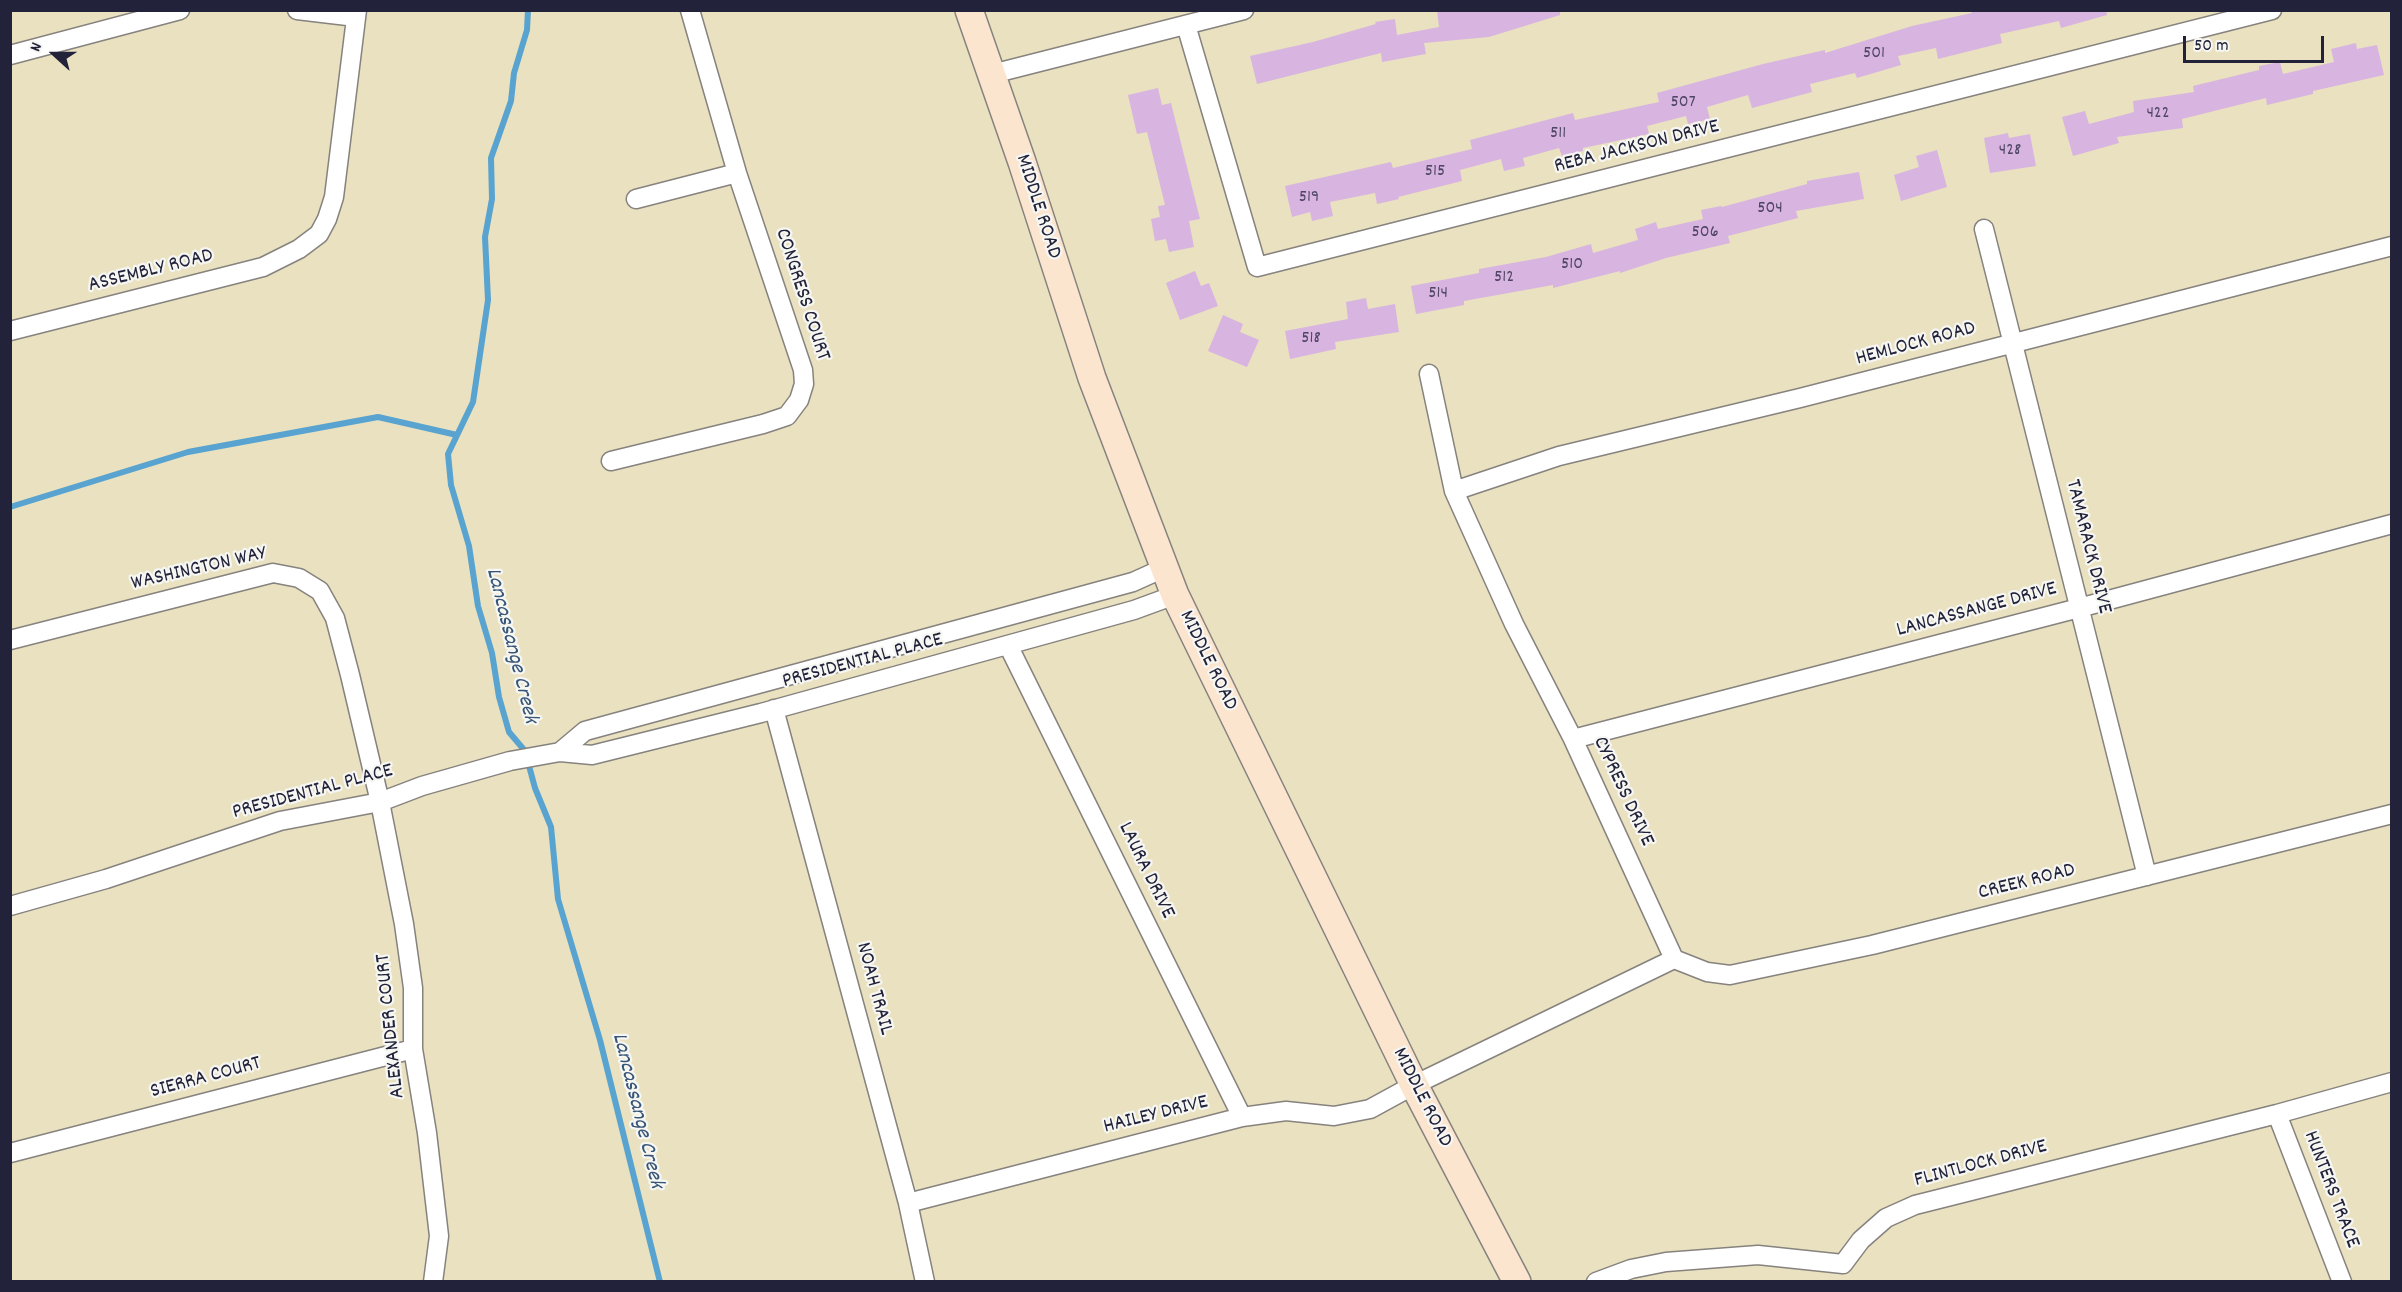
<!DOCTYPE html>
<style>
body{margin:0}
#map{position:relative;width:2402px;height:1292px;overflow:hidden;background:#e9e1c0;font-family:Dekko,sans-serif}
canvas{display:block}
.frame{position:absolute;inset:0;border:12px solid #22223b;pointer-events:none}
.north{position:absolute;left:24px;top:24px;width:60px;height:60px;-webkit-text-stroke:4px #f6f6f2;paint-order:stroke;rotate:291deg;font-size:16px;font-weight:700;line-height:24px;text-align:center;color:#22223b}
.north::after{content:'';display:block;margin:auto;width:21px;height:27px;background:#22223b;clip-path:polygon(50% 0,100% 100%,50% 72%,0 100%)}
.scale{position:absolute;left:2183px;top:36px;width:141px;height:27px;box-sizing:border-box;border:3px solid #22223b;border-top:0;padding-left:8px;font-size:18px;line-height:21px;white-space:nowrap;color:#22223b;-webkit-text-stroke:4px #f6f6f2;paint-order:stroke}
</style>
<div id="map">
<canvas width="2402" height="1292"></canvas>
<div class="frame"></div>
<div class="north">N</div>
<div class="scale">50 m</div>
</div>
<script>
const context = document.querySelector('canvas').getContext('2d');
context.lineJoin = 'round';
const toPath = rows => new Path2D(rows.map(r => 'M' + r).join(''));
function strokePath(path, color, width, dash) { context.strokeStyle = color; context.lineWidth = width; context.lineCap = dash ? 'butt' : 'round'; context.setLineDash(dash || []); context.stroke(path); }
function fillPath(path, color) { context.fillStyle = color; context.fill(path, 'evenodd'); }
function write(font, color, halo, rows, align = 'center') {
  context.font = font + ' Dekko,sans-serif'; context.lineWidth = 4.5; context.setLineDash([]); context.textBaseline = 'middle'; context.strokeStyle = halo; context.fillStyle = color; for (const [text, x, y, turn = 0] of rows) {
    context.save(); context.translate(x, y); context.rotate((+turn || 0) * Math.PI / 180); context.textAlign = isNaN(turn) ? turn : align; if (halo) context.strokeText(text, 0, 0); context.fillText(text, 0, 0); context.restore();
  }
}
strokePath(toPath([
 [528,10,527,30,514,73,511,101,491,158,492,199,485,237,488,300,473,402,448,454,451,485,469,546,478,606,492,653,499,697,509,732,525,751,535,788,551,827,558,899,600,1040,660,1282],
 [10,507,188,452,378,417,457,435]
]), '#58a3d0', 6);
fillPath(toPath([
 [1437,10,1560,10,1560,15,1489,37,1424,43,1426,54,1382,62,1381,53,1257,84,1250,56,1313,42,1376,24,1375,22,1395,19,1397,35,1439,27],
 [1971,10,2106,10,2107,15,2061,28,2059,21,2000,34,2002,43,1938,59,1936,48,1898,56,1901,65,1857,78,1855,73,1810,84,1812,92,1752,108,1748,95,1707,107,1710,119,1688,124,1686,116,1647,126,1649,134,1583,148,1583,151,1562,156,1559,148,1523,158,1525,166,1504,171,1501,159,1460,170,1462,181,1398,197,1399,199,1377,204,1375,193,1330,202,1333,216,1312,221,1310,212,1292,217,1285,186,1391,162,1393,168,1472,149,1470,140,1573,113,1575,120,1659,102,1657,93,1763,64,1825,50,1825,53,1912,26,1972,13],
 [2356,43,2357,49,2377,45,2384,75,2313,91,2313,94,2267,105,2266,98,2182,119,2183,128,2117,137,2119,143,2073,156,2062,117,2085,111,2089,124,2134,112,2133,101,2194,92,2193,86,2259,70,2259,66,2280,62,2283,74,2334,62,2331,49],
 [1158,88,1162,105,1171,103,1200,219,1189,221,1194,247,1169,252,1166,239,1155,241,1151,219,1160,217,1158,206,1165,205,1147,132,1137,134,1128,95],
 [2008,133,2009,138,2030,134,2036,166,1990,173,1984,138],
 [1937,150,1947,187,1901,201,1894,175,1919,167,1916,156],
 [1859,172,1864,199,1796,211,1798,218,1728,236,1730,243,1666,258,1620,273,1620,271,1553,288,1553,285,1464,301,1464,305,1416,314,1411,286,1479,273,1479,269,1546,257,1591,244,1593,253,1638,240,1635,229,1656,222,1658,229,1703,219,1701,210,1721,206,1722,207,1807,184,1807,181],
 [1195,271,1201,286,1209,283,1218,306,1180,320,1166,283],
 [1366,298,1368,309,1395,304,1399,332,1335,342,1336,349,1290,359,1285,331,1348,319,1346,302],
 [1223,315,1243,324,1240,332,1259,340,1247,367,1208,351]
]), '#d8b4e1');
const street = toPath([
 [297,10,356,17],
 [1186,25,1257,267,2272,10],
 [10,55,180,10],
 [992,74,1244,10],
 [636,199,737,173],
 [1984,229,2147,876],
 [10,331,263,267,299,249,319,234,327,219,334,197,357,10],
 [1429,374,1454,491,1514,624,1573,739,1674,959],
 [611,461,763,424,787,416,799,400,804,384,803,370,737,173,690,10],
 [1454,491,1559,456,1800,398,2392,246],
 [10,640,273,573,299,578,320,591,335,618,350,675,380,802,404,924,413,988,413,1049,427,1133,439,1236,433,1282],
 [1008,645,1242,1117],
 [774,709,908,1203,925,1282],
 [1573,739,2079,608,2392,524],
 [560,752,585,731,1133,582,1164,568],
 [10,906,106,879,280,821,380,802,422,786,510,761,560,752,592,755,761,713,1134,610,1175,595],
 [1674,959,1707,972,1730,975,1872,945,2392,814],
 [2277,1114,2342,1282],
 [10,1153,413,1049],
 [908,1203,1242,1117,1286,1111,1334,1116,1370,1109,1414,1085,1674,959],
 [1596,1282,1631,1269,1666,1262,1758,1255,1843,1264,1861,1240,1886,1218,1915,1205,2277,1114,2392,1082]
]);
const secondary = toPath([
 [969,10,1022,162,1092,378,1175,595,1414,1085,1517,1282]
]);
strokePath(street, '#86827e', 21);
strokePath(secondary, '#86827e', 30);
strokePath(street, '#fff', 18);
strokePath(secondary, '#fbe5cf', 27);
write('18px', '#504664', null, [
 ["501",1874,55],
 ["507",1683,104],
 ["422",2158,115],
 ["511",1558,135],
 ["428",2010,152],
 ["515",1435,173],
 ["519",1309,199],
 ["504",1770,210],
 ["506",1705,234],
 ["510",1572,266],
 ["512",1504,279],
 ["514",1438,295],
 ["518",1311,340]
]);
write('21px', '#22223b', '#f6f6f2', [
 ["REBA JACKSON DRIVE",1637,148,-14],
 ["MIDDLE ROAD",1037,207,72],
 ["ASSEMBLY ROAD",151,272,-14],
 ["CONGRESS COURT",801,295,72],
 ["HEMLOCK ROAD",1916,345,-15],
 ["TAMARACK DRIVE",2087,547,76],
 ["WASHINGTON WAY",199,570,-13],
 ["LANCASSANGE DRIVE",1977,611,-15],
 ["MIDDLE ROAD",1207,661,64],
 ["PRESIDENTIAL PLACE",863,662,-15],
 ["CYPRESS DRIVE",1622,792,65],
 ["PRESIDENTIAL PLACE",313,793,-15],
 ["LAURA DRIVE",1145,871,64],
 ["CREEK ROAD",2027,883,-14],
 ["NOAH TRAIL",873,989,75],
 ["ALEXANDER COURT",392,1026,-96],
 ["SIERRA COURT",206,1079,-15],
 ["MIDDLE ROAD",1421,1098,63],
 ["HAILEY DRIVE",1156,1116,-14],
 ["FLINTLOCK DRIVE",1981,1165,-15],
 ["HUNTERS TRACE",2330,1190,69]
]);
write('italic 22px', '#385677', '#f6f6f2', [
 ["Lancassange Creek",510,646,76],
 ["Lancassange Creek",636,1111,76]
]);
</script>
